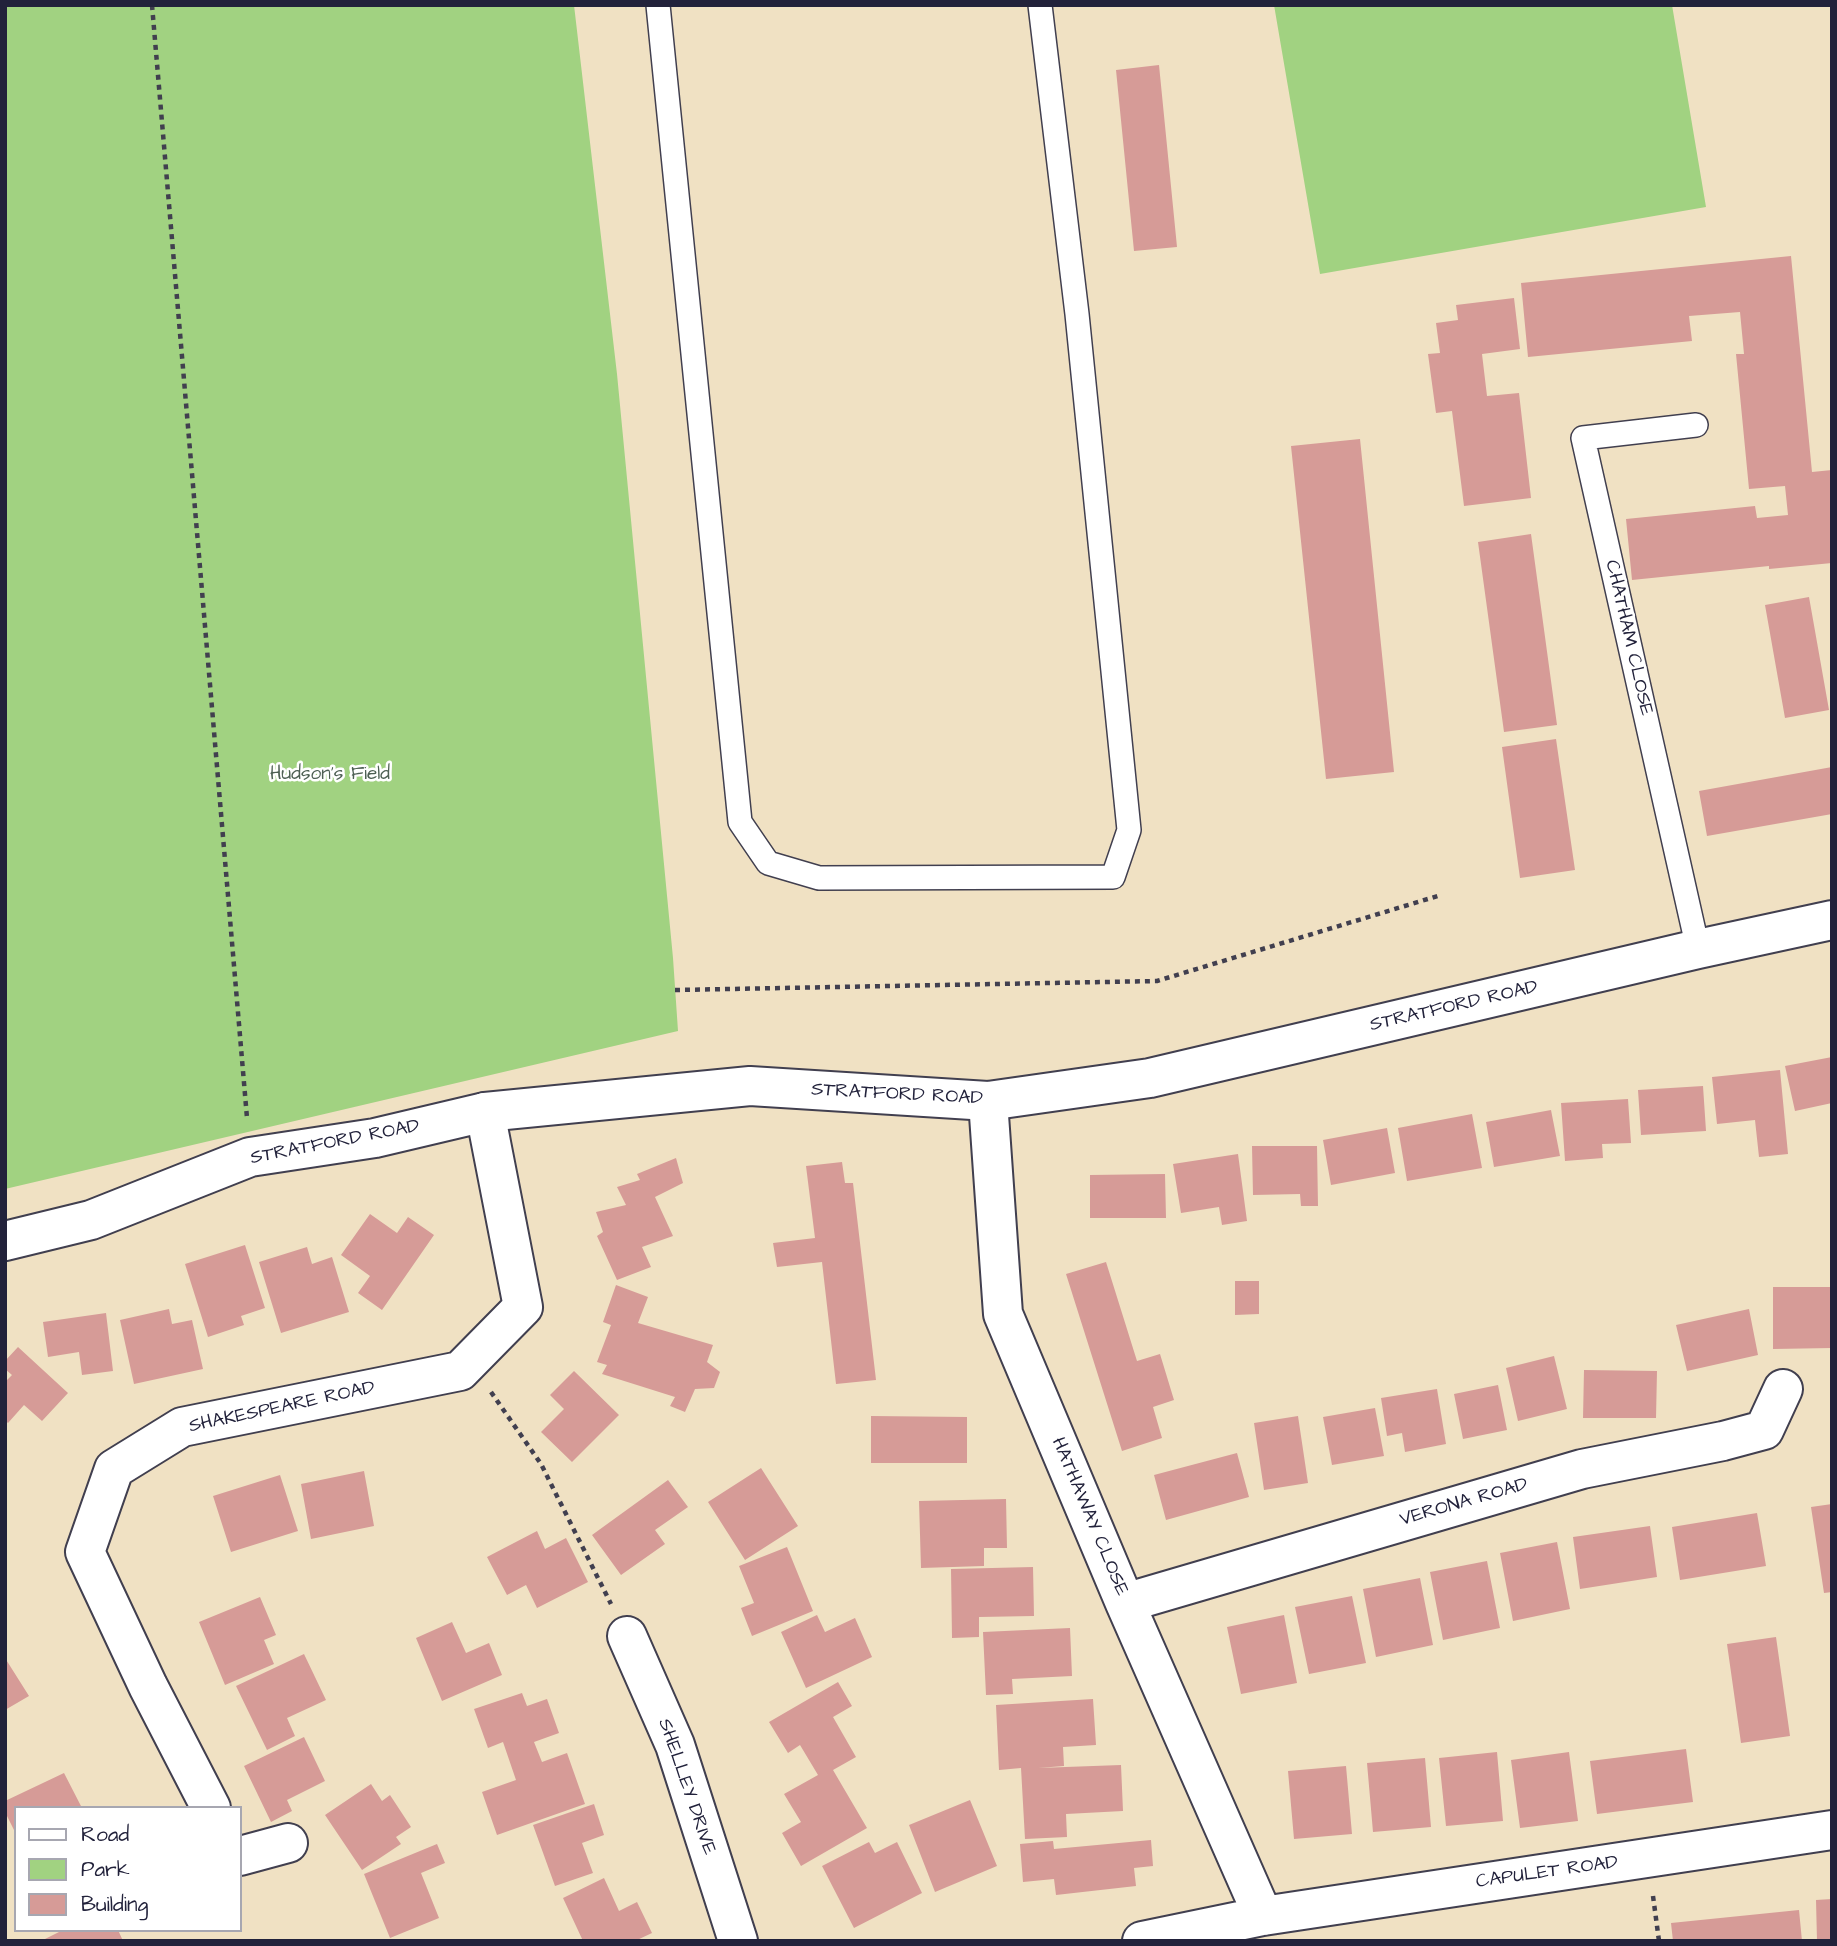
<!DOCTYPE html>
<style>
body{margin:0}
#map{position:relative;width:1837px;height:1946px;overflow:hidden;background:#f0e1c3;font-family:"Architects Daughter",sans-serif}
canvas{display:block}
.frame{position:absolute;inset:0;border:7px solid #22223b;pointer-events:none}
.legend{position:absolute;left:14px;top:1806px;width:228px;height:126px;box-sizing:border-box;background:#fff;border:2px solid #a7a7b1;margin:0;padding:9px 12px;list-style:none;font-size:21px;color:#22223b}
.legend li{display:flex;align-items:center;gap:14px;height:35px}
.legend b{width:35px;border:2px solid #a7a7b1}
</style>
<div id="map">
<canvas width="1837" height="1946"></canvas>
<div class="frame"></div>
<ul class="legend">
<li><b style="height:9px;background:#fff"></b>Road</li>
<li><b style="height:19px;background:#a1d281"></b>Park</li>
<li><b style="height:19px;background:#d69b97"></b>Building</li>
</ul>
</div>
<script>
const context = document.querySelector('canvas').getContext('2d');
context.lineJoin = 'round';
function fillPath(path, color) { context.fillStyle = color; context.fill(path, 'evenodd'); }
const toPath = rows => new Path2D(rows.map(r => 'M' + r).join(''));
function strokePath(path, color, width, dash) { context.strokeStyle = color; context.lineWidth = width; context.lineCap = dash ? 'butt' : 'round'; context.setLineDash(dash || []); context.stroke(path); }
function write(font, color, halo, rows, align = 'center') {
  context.font = font + ' "Architects Daughter",sans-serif'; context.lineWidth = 5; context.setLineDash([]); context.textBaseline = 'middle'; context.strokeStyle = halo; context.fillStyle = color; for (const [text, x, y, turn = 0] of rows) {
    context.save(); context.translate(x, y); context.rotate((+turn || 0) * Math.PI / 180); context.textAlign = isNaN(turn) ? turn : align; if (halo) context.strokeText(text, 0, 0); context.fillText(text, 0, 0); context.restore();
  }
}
fillPath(toPath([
 [5,5,574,5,617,374,673,958,678,1031,5,1189],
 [1274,5,1672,5,1706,207,1320,274]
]), '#a1d281');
fillPath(toPath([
 [1159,65,1177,247,1134,251,1116,70],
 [1791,256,1812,472,1832,470,1832,563,1769,569,1769,566,1632,580,1626,519,1755,506,1757,518,1788,515,1785,486,1749,489,1736,354,1744,354,1740,312,1689,316,1692,341,1528,357,1521,283],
 [1514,298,1520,349,1482,354,1487,396,1519,393,1531,498,1464,506,1452,411,1436,413,1428,354,1440,353,1436,323,1458,320,1456,305],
 [1360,439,1394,772,1326,779,1291,446],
 [1531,534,1557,725,1504,732,1478,542],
 [1809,597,1829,710,1785,718,1765,605],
 [1556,739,1575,870,1520,878,1502,747],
 [1832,767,1832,814,1707,836,1699,791],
 [1832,1057,1832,1103,1795,1111,1785,1066],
 [1780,1070,1788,1154,1759,1157,1755,1120,1717,1124,1712,1077],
 [1703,1086,1706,1131,1641,1135,1638,1090],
 [1628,1099,1631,1143,1602,1144,1603,1158,1565,1161,1561,1103],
 [1551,1110,1560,1156,1494,1167,1486,1122],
 [1472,1114,1482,1168,1407,1181,1398,1128],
 [1387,1128,1395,1173,1331,1185,1323,1140],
 [1252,1146,1317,1146,1318,1206,1301,1206,1300,1194,1253,1195],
 [1238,1154,1247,1221,1222,1225,1219,1207,1181,1213,1173,1164],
 [676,1158,683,1183,655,1197,673,1236,642,1247,651,1267,617,1280,597,1236,603,1232,596,1212,626,1205,617,1187,640,1180,637,1174],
 [842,1162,845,1183,853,1183,876,1380,836,1384,822,1262,777,1267,773,1243,815,1238,806,1166],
 [1165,1174,1166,1218,1090,1218,1090,1175],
 [370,1214,397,1233,408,1217,434,1235,382,1310,358,1293,370,1276,341,1255],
 [245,1245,265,1308,241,1316,244,1325,208,1337,185,1264],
 [307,1247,312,1264,332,1257,349,1312,281,1333,259,1262],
 [1106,1262,1137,1361,1160,1354,1174,1400,1153,1407,1162,1438,1122,1451,1066,1274],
 [1235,1281,1259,1281,1259,1314,1235,1315],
 [616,1285,648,1297,638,1323,713,1345,707,1362,720,1372,714,1388,695,1389,685,1412,670,1406,675,1397,602,1374,607,1365,597,1362,611,1325,603,1322],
 [1773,1287,1832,1287,1832,1348,1773,1349],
 [169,1309,172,1324,192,1320,203,1369,134,1384,120,1320],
 [1749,1309,1758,1355,1687,1371,1676,1325],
 [106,1313,113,1371,82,1375,79,1352,48,1357,43,1322],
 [18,1347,68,1393,42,1421,24,1405,8,1423,5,1420,5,1382,12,1375,5,1369,5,1361],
 [1554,1356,1567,1409,1518,1421,1506,1368],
 [1584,1370,1657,1371,1656,1418,1583,1418],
 [574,1371,619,1415,572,1462,541,1432,564,1409,550,1395],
 [1498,1385,1507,1430,1463,1439,1454,1394],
 [1437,1389,1446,1444,1405,1452,1402,1433,1387,1436,1381,1398],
 [1375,1408,1384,1456,1332,1465,1323,1417],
 [871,1416,967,1417,967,1463,871,1463],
 [1298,1416,1308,1483,1264,1490,1254,1423],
 [1237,1453,1249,1497,1166,1520,1154,1475],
 [761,1468,798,1526,745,1560,708,1502],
 [364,1471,374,1526,311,1539,301,1484],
 [280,1475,298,1531,231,1552,213,1496],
 [668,1480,688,1507,655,1530,665,1544,621,1575,592,1535],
 [1006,1499,1007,1548,984,1548,984,1566,921,1568,919,1501],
 [1832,1504,1832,1592,1824,1593,1811,1507],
 [1757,1513,1766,1566,1680,1580,1672,1527],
 [1650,1526,1657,1577,1580,1589,1573,1537],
 [537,1531,545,1549,566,1538,588,1582,537,1608,526,1585,507,1595,487,1557],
 [1557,1542,1570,1609,1513,1621,1500,1553],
 [787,1547,813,1611,752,1636,741,1608,754,1603,739,1566],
 [1487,1561,1500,1628,1443,1640,1430,1572],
 [1033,1567,1034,1616,979,1617,979,1637,952,1638,951,1569],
 [1420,1578,1433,1645,1376,1657,1363,1589],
 [1352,1596,1366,1663,1309,1674,1295,1607],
 [260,1597,276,1635,264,1640,274,1664,225,1685,199,1622],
 [817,1615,825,1632,855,1618,872,1657,806,1688,781,1632],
 [1284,1615,1297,1683,1241,1694,1227,1627],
 [452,1622,466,1653,489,1643,502,1675,442,1701,416,1638],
 [1070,1628,1072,1676,1012,1679,1013,1694,986,1695,983,1632],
 [1776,1637,1790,1736,1741,1743,1727,1644],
 [304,1654,326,1700,287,1718,295,1736,267,1750,236,1686],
 [5,1658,29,1696,5,1710],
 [838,1682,852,1706,833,1717,856,1757,833,1770,867,1828,801,1866,782,1833,801,1822,784,1794,818,1775,800,1745,788,1753,769,1722],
 [522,1693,527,1706,547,1699,559,1733,534,1742,542,1762,567,1753,585,1804,497,1835,482,1792,516,1780,503,1742,488,1748,474,1709],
 [1093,1699,1096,1745,1063,1747,1064,1766,1038,1768,1121,1765,1123,1811,1066,1814,1067,1837,1025,1839,1021,1768,999,1770,996,1705],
 [304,1737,325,1781,287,1800,292,1811,271,1822,244,1766],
 [1686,1749,1693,1802,1597,1814,1590,1761],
 [1497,1752,1503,1821,1446,1826,1439,1758],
 [1569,1752,1578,1821,1520,1828,1511,1760],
 [1425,1758,1431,1827,1373,1832,1367,1763],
 [1346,1766,1352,1834,1294,1839,1288,1771],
 [64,1773,82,1808,16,1808,16,1834,5,1812,5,1801],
 [371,1784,382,1801,390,1795,411,1827,396,1837,401,1844,362,1870,325,1815],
 [970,1800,997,1866,935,1892,909,1825],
 [594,1804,604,1835,582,1843,593,1873,555,1886,533,1825],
 [1151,1840,1153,1866,1134,1868,1136,1886,1056,1895,1054,1879,1023,1882,1020,1844,1053,1841,1054,1849],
 [869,1842,875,1853,897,1842,922,1893,854,1928,822,1866],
 [437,1844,445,1863,421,1873,439,1918,390,1938,364,1874],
 [604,1878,619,1911,637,1902,652,1933,635,1941,583,1941,563,1898],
 [1832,1899,1832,1941,1817,1941,1816,1900],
 [1799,1910,1802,1941,1673,1941,1671,1923],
 [63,1930,118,1930,123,1941,41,1941]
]), '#d69b97');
const service = toPath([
 [658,5,740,822,768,863,819,878,1113,877,1129,830,1077,314,1040,5],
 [1696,425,1583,438,1698,949]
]);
const minor = toPath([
 [988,1101,1003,1314,1125,1603,1263,1916],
 [1125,1603,1582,1469,1723,1441,1764,1430,1783,1389],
 [627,1636,675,1745,738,1941],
 [211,1808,148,1686,85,1552,114,1469,182,1427,460,1371,523,1307,485,1112],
 [240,1856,288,1843],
 [1142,1941,1263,1916,1832,1830]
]);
const tertiary = toPath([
 [5,1241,91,1220,250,1157,375,1138,485,1112,750,1086,988,1101,1150,1078,1698,949,1832,920]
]);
strokePath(service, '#413f4f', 26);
strokePath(minor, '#413f4f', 42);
strokePath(tertiary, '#413f4f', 42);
strokePath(toPath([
 [152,5,247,1118],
 [675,990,1157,981,1441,895],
 [491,1392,541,1464,611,1604],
 [1653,1896,1659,1941]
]), '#413f4f', 4.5, [5, 5]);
strokePath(service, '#fff', 23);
strokePath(minor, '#fff', 38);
strokePath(tertiary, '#fff', 38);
write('19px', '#22223b', '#fff', [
 ["CHATHAM CLOSE",1628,638,77],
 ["STRATFORD ROAD",1454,1007,-13],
 ["STRATFORD ROAD",897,1095,3],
 ["STRATFORD ROAD",335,1143,-11],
 ["SHAKESPEARE ROAD",282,1408,-12],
 ["VERONA ROAD",1464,1503,-16],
 ["HATHAWAY CLOSE",1089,1517,67],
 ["SHELLEY DRIVE",686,1787,71],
 ["CAPULET ROAD",1547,1873,-8]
]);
write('19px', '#4e6054', '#fff', [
 ["Hudson's Field",330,775]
]);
</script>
